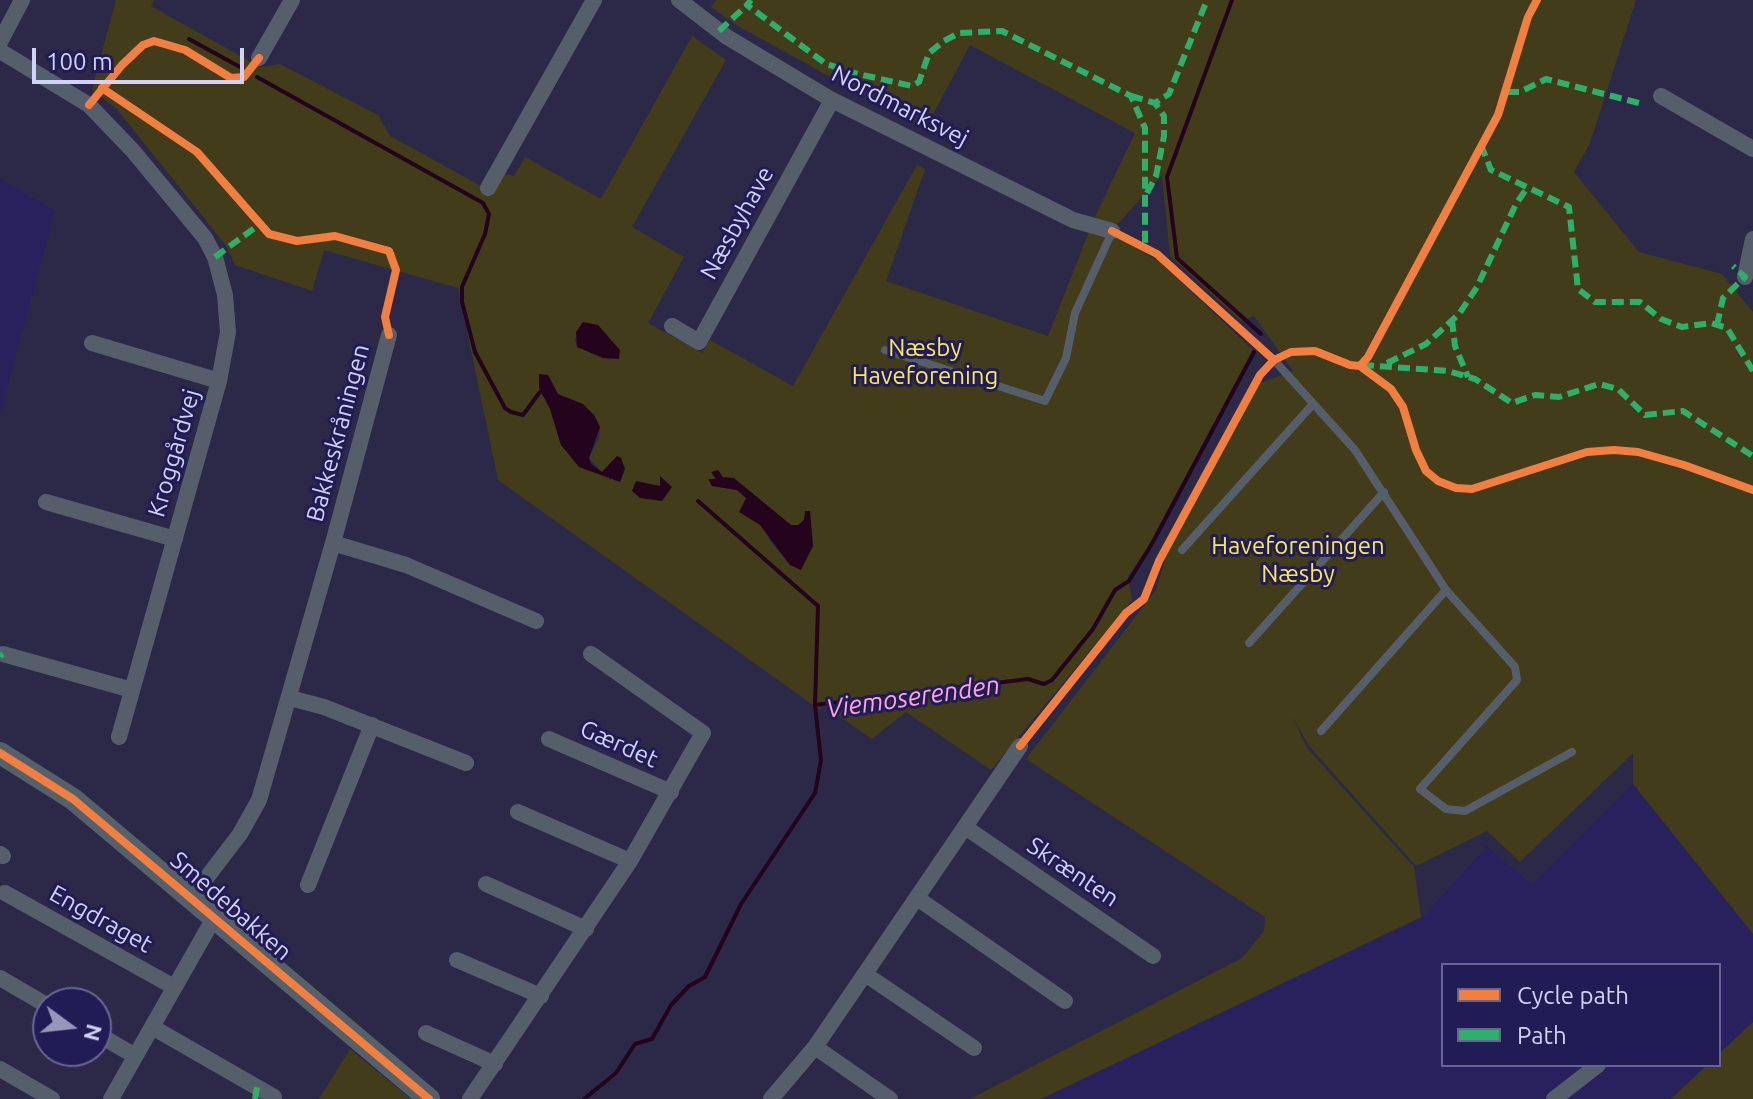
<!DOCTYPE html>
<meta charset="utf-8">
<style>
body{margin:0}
#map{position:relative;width:1753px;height:1099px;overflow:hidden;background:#2c2948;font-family:Ubuntu,sans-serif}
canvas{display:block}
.legend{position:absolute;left:1441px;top:963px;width:280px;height:104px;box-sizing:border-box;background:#221c55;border:2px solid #686596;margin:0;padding:10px 14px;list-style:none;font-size:24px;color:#d0d2f7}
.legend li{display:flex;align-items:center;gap:16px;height:40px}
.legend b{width:40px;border:2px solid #686596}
.north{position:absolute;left:32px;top:987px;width:80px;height:80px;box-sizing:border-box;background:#221c55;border:2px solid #686596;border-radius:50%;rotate:105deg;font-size:22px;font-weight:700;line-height:32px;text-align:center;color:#d0d2f7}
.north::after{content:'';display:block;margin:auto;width:28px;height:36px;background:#9797ba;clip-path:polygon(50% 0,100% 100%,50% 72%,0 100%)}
.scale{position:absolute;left:32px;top:48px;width:212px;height:36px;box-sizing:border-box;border:4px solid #d0d2f7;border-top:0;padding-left:10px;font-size:24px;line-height:28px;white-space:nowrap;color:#d0d2f7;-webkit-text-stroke:6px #221c55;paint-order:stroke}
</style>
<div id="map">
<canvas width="1753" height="1099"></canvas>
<ul class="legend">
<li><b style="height:10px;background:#f27e40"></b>Cycle path</li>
<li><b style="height:10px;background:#2db169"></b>Path</li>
</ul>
<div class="north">N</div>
<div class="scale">100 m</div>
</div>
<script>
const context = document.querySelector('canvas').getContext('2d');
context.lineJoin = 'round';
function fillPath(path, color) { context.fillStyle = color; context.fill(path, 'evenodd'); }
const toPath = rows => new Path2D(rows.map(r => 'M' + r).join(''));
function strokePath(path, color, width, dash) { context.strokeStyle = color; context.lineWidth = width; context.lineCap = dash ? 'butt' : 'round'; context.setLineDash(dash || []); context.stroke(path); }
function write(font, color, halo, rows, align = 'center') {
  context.font = font + ' Ubuntu,sans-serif'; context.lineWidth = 6; context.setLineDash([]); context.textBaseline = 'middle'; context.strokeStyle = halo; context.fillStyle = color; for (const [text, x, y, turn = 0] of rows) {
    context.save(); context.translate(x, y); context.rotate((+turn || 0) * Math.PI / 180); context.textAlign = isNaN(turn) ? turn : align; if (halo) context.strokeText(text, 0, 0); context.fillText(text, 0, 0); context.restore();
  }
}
fillPath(toPath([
 [0,179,55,211,0,414],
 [1633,784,1753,934,1753,1022,1719,1054,1719,965,1443,965,1443,1065,1707,1065,1671,1099,1039,1099,1422,918,1487,846,1532,885]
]), '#29215e');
fillPath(toPath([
 [116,0,154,0,151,6,260,67,280,64,378,115,390,136,483,187,504,174,514,176,525,157,601,199,692,36,726,60,632,227,684,257,648,323,702,353,710,340,793,386,917,165,925,169,886,281,1048,336,1093,221,1135,133,970,45,925,129,738,26,711,7,716,0,1636,0,1590,143,1574,172,1639,252,1722,274,1753,312,1753,934,1633,784,1633,753,1520,862,1487,831,1416,866,1309,746,1292,716,1307,748,1414,867,1421,917,1041,1099,970,1099,1242,958,1264,931,1265,917,1026,759,1156,590,1166,556,1260,383,1293,371,1254,316,1241,321,1170,256,1162,175,1115,227,1097,223,1161,263,1253,350,1146,550,1128,576,1132,600,991,770,906,712,872,739,820,703,820,710,498,480,458,288,324,250,312,291,235,265,225,244,116,108,92,90],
 [583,322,611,360,577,347,575,339],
 [548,375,558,394,594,415,600,427,599,438,589,458,602,472,613,460,611,480,561,445,550,409,539,387],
 [716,475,791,525,798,526,804,520,790,565,770,541,747,498,737,490,712,486],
 [1753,1022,1753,1099,1671,1099,1707,1065,1719,1065,1719,1054],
 [350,1049,411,1099,319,1099]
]), '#423c1a');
fillPath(toPath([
 [583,322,598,325,620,350,619,359,603,358,577,347,576,332],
 [539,374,548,375,558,394,583,404,594,415,600,427,589,458,591,464,602,472,617,456,621,458,625,469,620,482,579,467,561,445,550,409,539,388],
 [718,470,723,477,734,478,791,525,798,525,804,520,805,511,810,511,813,546,801,570,790,565,760,525,739,512,746,498,737,490,712,486,708,479,716,479,711,472],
 [660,476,672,487,662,501,640,498,632,491,636,481,660,486]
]), '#24041c');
strokePath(toPath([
 [1232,0,1167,177,1177,258,1261,334],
 [189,39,240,67],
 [257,77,483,203,489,214,485,234,462,287,462,302,475,352,505,408,511,412,523,415,540,392],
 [698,501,818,606,815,705],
 [584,1099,616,1073,635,1044,652,1039,671,1005,689,986,705,977,741,904,815,793,821,760,815,705,1028,679,1044,684,1052,680,1093,629,1115,590,1129,581,1153,542,1254,352]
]), '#24041c', 4);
strokePath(toPath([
 [885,350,1045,401,1066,358,1075,313,1112,232],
 [1274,360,1355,450,1446,590,1515,667,1517,680,1420,789,1446,809,1465,811,1572,752],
 [1182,550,1313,404],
 [1249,643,1384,492],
 [1321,731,1446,590]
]), '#555e6a', 8);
strokePath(toPath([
 [679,0,727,37,832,100,1073,220,1112,231],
 [0,42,22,0],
 [0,51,89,105,133,151,205,238,215,257,225,295,228,332,219,381,119,737],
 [259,58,292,0],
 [1661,96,1753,149],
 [488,188,594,0],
 [1745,277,1753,239],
 [672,326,699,342,832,100],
 [92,343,219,381],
 [46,502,175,539],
 [333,543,389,335],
 [3,654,132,690],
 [290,698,324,707,466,763],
 [549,739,671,792],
 [518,812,630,861],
 [965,827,1153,956],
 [0,854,3,856],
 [486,884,586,929],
 [308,885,372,725],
 [5,893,174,987],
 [191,898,240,834,259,800,333,543,406,565,536,621],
 [917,898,1065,1001],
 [457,960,541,996],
 [865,974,974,1048],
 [0,978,48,1006],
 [152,1027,274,1097],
 [96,1033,135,1056],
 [426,1033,495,1064],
 [815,1047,890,1099],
 [0,1069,52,1099],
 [111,1099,214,918],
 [470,1099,630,861,703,733,591,654],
 [771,1099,815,1047,1020,746],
 [1554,1099,1598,1065]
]), '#555e6a', 16);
strokePath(toPath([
 [0,753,73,799,429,1099]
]), '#54606a', 22);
strokePath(toPath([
 [751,0,747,5,826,64,858,74,912,86,919,82,929,53,944,41,959,33,1002,31,1131,96,1145,128,1145,246],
 [719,31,747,5],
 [1507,92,1520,92,1546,79,1639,103],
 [1131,96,1155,103,1169,94,1207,0],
 [1481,145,1491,170,1569,207,1578,289,1595,302,1640,302,1661,319,1682,327,1711,323,1727,328,1753,371],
 [1147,193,1156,176,1164,136,1164,116,1155,103],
 [215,257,260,224],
 [1452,320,1455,346,1468,377],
 [1717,325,1723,298,1745,277,1733,266],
 [1387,363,1426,344,1459,314,1477,287,1516,204,1527,188],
 [1362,365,1448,371,1475,379,1512,403,1535,395,1559,397,1599,384,1618,389,1645,415,1683,411,1753,456],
 [0,656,3,654],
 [255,1099,257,1087]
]), '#2db169', 6, [12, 6]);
strokePath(toPath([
 [102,88,197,152,269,234,297,241,335,236,389,251,396,270,385,317,389,335],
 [89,105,122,65,143,45,154,41,185,50,231,78,244,77,259,58],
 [1112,231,1157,254,1274,360],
 [1360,366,1391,389,1403,407,1416,450,1426,471,1438,481,1456,488,1472,489,1587,452,1614,450,1638,452,1684,465,1753,490],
 [1020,746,1126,613,1144,599,1159,561,1260,375,1274,360,1291,352,1315,351,1350,365,1360,366,1368,357,1498,115,1528,17,1537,0],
 [0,753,73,799,429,1099]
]), '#f27e40', 8);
write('24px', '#d0d2f7', '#221c55', [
 ["Nordmarksvej",900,106,27],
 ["Næsbyhave",737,223,-61],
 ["Bakkeskråningen",338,433,-75],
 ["Kroggårdvej",174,453,-74],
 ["Gærdet",619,744,24],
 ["Skrænten",1073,872,34],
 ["Smedebakken",231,906,41],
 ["Engdraget",101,919,29]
]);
write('24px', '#f8e759', '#221c55', [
 ["Næsby",925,348],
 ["Haveforening",925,376],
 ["Haveforeningen",1298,546],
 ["Næsby",1298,574]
]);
write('italic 26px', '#fea3db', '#221c55', [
 ["Viemoserenden",913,697,-8]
]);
</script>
